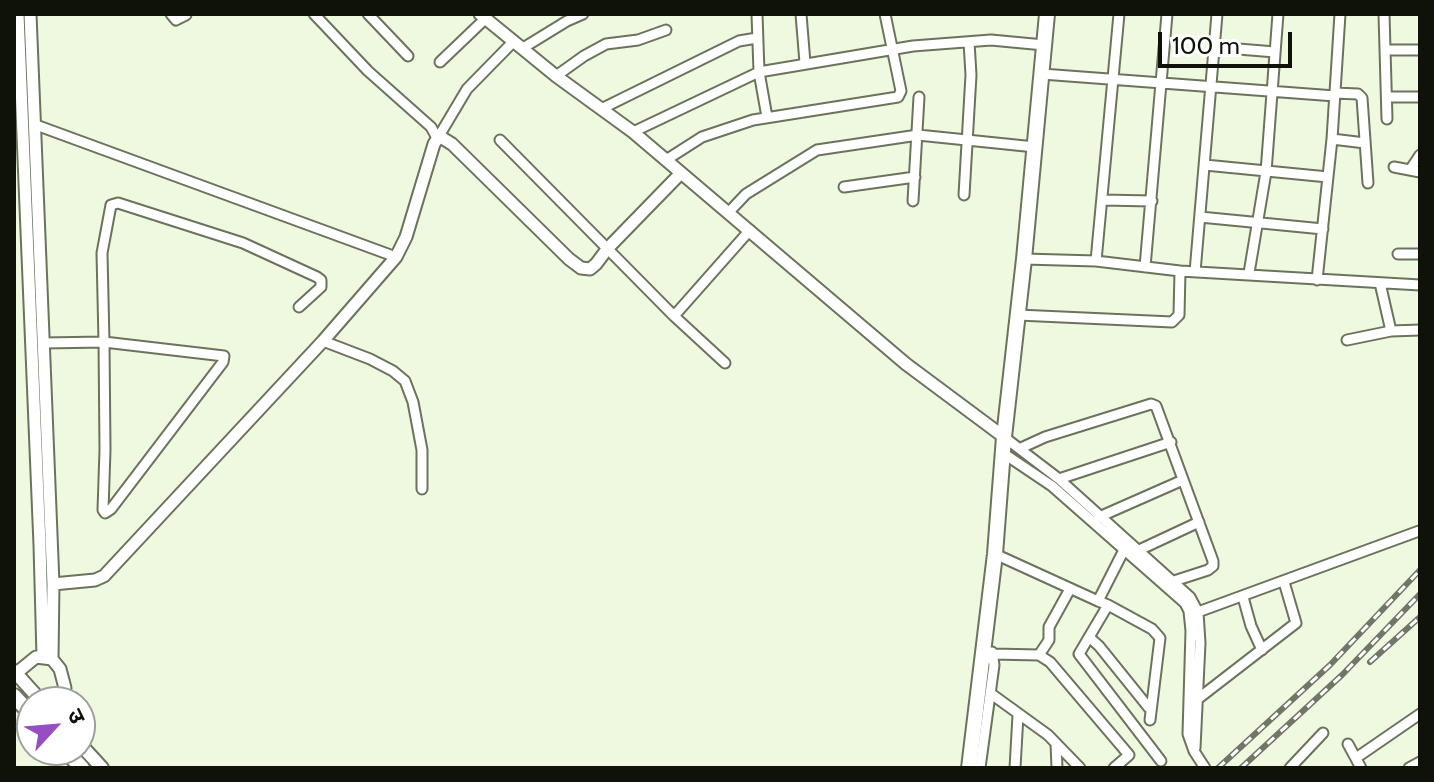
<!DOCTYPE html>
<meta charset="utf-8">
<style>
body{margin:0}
#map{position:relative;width:1434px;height:782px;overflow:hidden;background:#eef9df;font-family:Cabin,"Noto Sans Devanagari",sans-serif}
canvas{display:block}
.frame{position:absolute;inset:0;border:16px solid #0e1209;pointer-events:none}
.north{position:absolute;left:16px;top:686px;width:80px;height:80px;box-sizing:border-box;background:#fff;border:2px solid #9fa09d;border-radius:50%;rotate:64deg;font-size:22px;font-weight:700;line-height:32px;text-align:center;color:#0e1209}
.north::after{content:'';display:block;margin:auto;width:28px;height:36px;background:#964fc3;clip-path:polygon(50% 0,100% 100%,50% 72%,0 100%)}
.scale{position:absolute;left:1158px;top:32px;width:134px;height:36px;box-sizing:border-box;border:4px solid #0e1209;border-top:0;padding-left:10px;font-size:24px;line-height:28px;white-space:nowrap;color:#0e1209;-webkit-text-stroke:6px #fff;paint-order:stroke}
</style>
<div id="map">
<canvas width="1434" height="782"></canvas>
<div class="frame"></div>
<div class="north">उ</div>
<div class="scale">100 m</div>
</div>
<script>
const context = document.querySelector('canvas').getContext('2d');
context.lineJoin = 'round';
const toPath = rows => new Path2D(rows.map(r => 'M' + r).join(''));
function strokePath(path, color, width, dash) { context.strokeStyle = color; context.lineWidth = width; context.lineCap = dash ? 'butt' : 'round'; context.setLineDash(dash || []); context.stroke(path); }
const minor = toPath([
 [171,14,176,20,186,15],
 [314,14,368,71,431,127,437,138],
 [368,14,408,56],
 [757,14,759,72,767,117],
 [801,14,805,63],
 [1384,14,1387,119],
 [1214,47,1275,52],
 [523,48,567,21,583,14],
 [1385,50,1420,50],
 [440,62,485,19],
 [1042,74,1335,96],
 [556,76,584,56,606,44,638,40,666,30],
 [1335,93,1358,94,1362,98,1368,183],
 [1387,97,1420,97],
 [601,109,739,41,757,38],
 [36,125,396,257],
 [633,132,759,72,913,46,991,40,1044,45],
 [439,136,467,89,514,41],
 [1332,139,1365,143],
 [500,140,674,316,750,230],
 [666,160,702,137,753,120,898,97,901,91,885,14],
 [1205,165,1328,177],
 [1394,167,1420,172],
 [1410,170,1420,155],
 [844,187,915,177],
 [964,195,971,75,969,42],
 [1102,200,1152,201],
 [913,201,919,97],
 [729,212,746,194,817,150,918,135,1035,147],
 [1200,217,1323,229],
 [1398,254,1420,254],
 [1096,261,1119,14],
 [1145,267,1167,14],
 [1180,271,1420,285],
 [1195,272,1217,14],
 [1249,273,1266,172,1278,14],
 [1317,280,1332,139,1340,14],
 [1380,283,1391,331],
 [1018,315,1172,322,1179,315,1180,271,1096,261,1024,259],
 [674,316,725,363],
 [1347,340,1391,331,1420,330],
 [323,341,370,359,393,371,405,381,413,402,422,450,422,489],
 [43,343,104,342,224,356,223,362,111,509,105,513,103,510,105,450,104,342,102,253,111,205,118,203,243,243,317,277,321,280,321,287,299,307],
 [1004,437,1059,479,1190,597,1198,612,1200,643,1195,748],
 [1021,448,1045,437,1151,404,1156,406,1213,561,1213,566,1208,570,1174,581],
 [1003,453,1052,486,1185,603,1189,611,1191,631,1188,734,1194,751,1205,768],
 [1059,479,1171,442],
 [1099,517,1183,480],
 [1126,546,1098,601,1108,605,1079,654,1161,761],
 [1137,551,1199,522],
 [995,554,1098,601],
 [1243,597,1251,626,1262,650],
 [1108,605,1152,629,1160,638,1150,720],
 [1198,612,1419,531],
 [1089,637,1099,646,1149,708],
 [993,654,1039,655,1050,662,1129,755,1114,768],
 [1039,655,1049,640,1049,627,1070,589],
 [990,693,1048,735,1080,768],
 [1199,698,1296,623,1284,582],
 [1056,743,1057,768],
 [1348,744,1361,768],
 [1356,758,1420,714],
 [980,768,994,665,992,652],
 [1015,768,1018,715],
 [1290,768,1323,733],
 [1409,768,1420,762]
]);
const tertiary = toPath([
 [18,14,40,545,43,656],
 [30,14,53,584,52,659],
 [480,14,556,76,633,132,906,364,1004,437],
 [53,584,95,580,104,576,323,341,396,257,406,237,434,144,439,136,452,144,569,259,581,268,590,269,596,264,608,248,681,173],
 [14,675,36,657,52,659,60,669,65,688,57,702]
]);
const secondary = toPath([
 [14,671,42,702],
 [80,744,102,768]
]);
const primary = toPath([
 [14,696,32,715],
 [65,750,82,768],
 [969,768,995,554,1004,437,1024,259,1047,14]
]);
strokePath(minor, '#6a745d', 13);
strokePath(tertiary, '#6a745d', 15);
strokePath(secondary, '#6a745d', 16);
strokePath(primary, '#6a745d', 18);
strokePath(minor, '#fff', 9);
strokePath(tertiary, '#fff', 11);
strokePath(secondary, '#fff', 12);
strokePath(primary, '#fff', 14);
const rail = toPath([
 [1370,662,1420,617],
 [1218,768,1330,665,1420,570],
 [1241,768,1342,675,1420,594]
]);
strokePath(rail, '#707767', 6);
strokePath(rail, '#fff', 3, [9]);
</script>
